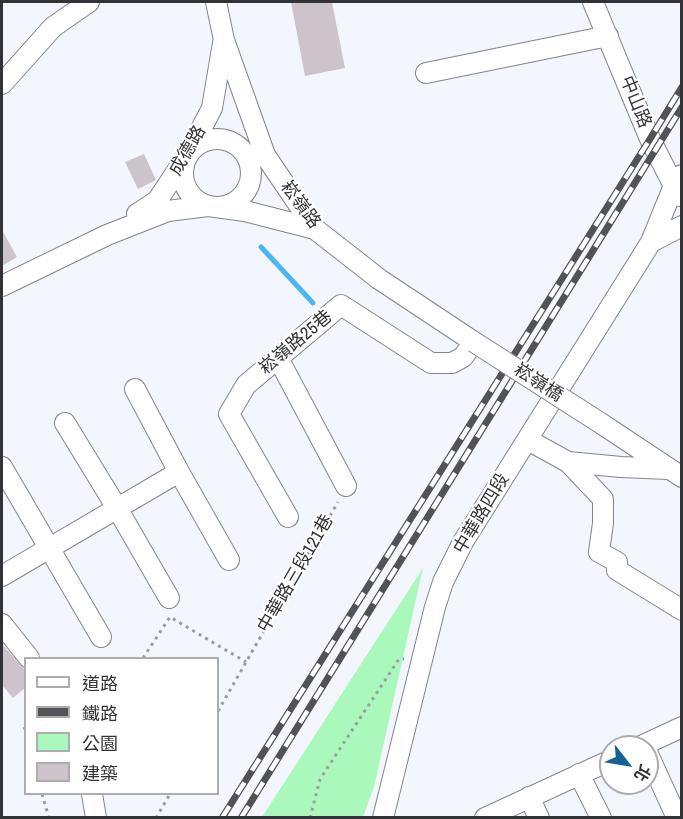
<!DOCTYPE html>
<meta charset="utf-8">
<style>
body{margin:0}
#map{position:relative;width:683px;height:819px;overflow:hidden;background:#f4f6fd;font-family:"Archivo Narrow","Noto Sans TC",sans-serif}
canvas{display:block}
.frame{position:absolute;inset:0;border:3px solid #323337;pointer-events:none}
.legend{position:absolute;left:24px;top:657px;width:195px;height:138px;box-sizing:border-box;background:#fff;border:2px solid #adadaf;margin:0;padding:8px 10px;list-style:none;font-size:18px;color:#323337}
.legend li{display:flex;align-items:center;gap:12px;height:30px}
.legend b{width:30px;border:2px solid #adadaf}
.north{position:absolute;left:599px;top:735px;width:60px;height:60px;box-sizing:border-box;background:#fff;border:2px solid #adadaf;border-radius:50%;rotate:121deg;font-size:16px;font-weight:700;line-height:24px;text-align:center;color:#323337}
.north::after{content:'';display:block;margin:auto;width:21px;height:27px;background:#146294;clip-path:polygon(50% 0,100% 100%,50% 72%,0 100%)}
</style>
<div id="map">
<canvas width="683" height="819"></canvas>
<div class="frame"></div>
<ul class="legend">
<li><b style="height:8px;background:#fff"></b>道路</li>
<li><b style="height:8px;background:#525357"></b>鐵路</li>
<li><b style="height:16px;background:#abf8bc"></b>公園</li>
<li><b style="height:16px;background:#cdc4cb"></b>建築</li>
</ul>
<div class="north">北</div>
</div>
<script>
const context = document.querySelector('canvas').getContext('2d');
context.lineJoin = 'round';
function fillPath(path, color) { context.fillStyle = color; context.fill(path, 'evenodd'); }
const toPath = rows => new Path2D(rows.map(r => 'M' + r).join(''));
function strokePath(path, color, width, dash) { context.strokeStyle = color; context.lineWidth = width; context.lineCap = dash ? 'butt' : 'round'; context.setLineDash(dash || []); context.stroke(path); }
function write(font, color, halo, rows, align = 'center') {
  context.font = font + ' "Archivo Narrow","Noto Sans TC",sans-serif'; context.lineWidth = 4.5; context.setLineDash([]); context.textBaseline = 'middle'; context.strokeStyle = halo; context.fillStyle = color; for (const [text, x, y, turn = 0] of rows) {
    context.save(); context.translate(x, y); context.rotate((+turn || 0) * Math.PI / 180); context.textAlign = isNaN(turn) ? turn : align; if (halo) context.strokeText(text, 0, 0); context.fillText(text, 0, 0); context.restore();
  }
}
fillPath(toPath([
 [423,568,374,787,363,817,262,817]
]), '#abf8bc');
strokePath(toPath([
 [261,247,313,303]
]), '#4bb7f2', 5);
fillPath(toPath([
 [291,2,332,2,345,68,305,76],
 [144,154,156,180,138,189,125,162],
 [2,230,17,257,2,266],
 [2,644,26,671,26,687,13,698,2,685]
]), '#cdc4cb');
const minor = toPath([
 [216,2,224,40,265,155,315,229,379,279,474,342,463,357,452,363,431,363,341,305,246,385,229,414,288,517],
 [593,2,650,139,679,196],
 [426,73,608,36],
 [2,84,53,27,89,2],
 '183 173a34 34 0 1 1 68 0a34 34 0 1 1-68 0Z',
 [137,214,157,201,187,156,212,108,223,43],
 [651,242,682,226],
 [2,286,107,235,168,211,208,206,245,211,315,229],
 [278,358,346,486],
 [135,389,179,472,229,560],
 [65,423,117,508,169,598],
 [602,424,682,477],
 [528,440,568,462,621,467,669,469],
 [568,462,603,499,603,523,599,552,617,562,617,570,682,610],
 [2,467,101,637],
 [2,576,179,472],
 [2,624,29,658],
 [639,747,682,727],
 [647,752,677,818],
 [579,774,601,818],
 [92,794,96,818],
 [529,797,539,818],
 [383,818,435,607,443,582,463,542,651,242,673,188,682,175],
 [485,818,611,760]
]);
strokePath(minor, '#83858d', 22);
strokePath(toPath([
 [143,658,170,617,246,662],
 [218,711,338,502],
 [24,727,26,731],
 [42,794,49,818],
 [156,818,170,794],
 [310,818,320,779,399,659,404,659]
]), '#9b9ca2', 3, [3, 4.5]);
strokePath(minor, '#fff', 20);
const rail = toPath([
 [222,818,650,139,682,87],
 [241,818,682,107]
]);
strokePath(rail, '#525357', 7);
strokePath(rail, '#fff', 4.5, [14]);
const minorBridge = toPath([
 [474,342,602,424]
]);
strokePath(minorBridge, '#83858d', 22, []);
strokePath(minorBridge, '#fff', 20);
write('18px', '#323337', '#fff', [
 ["中山路",635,102,68],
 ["成德路",188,151,-60],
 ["崧嶺路",300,205,54],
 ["崧嶺路25巷",296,343,-40],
 ["崧嶺橋",538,383,33],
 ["中華路四段",482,514,-59],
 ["中華路三段121巷",296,574,-60]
]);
</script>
